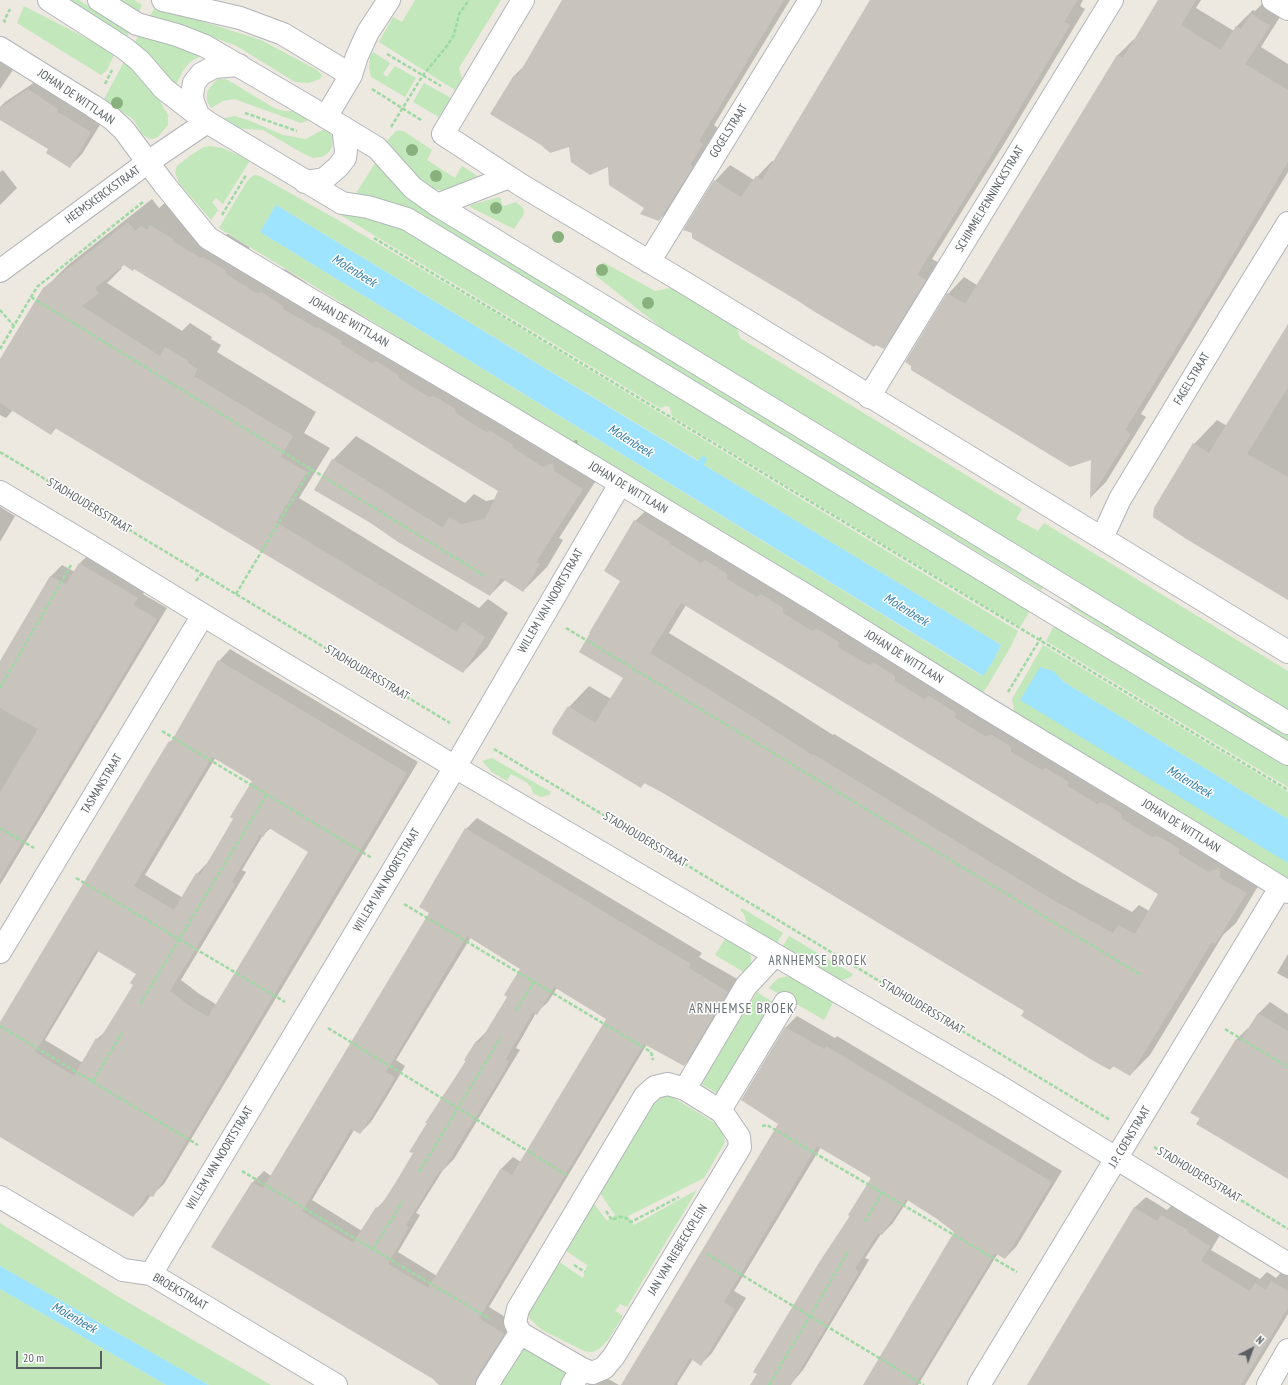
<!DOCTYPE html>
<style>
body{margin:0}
#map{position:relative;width:1288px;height:1385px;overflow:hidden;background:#ede8e0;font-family:"PT Sans Narrow",sans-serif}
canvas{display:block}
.north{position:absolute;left:1232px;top:1329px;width:40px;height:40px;-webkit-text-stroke:3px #fff;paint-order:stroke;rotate:42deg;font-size:11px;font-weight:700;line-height:16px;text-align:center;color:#595f62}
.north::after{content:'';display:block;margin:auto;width:14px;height:18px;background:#595f62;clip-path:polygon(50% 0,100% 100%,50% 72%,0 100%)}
.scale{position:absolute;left:16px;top:1351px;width:86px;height:18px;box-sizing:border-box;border:2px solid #595f62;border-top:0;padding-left:5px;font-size:12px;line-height:14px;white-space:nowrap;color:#595f62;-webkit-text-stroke:3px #fff;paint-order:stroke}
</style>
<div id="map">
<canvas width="1288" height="1385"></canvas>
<div class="north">N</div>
<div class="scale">20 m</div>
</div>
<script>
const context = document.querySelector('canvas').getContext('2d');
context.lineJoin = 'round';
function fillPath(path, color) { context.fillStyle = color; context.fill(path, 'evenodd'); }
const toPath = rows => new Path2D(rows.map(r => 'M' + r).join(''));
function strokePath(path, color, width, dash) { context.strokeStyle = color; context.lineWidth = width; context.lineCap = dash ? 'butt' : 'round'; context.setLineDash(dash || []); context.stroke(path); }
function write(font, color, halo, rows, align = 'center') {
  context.font = font + ' "PT Sans Narrow",sans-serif'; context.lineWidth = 3; context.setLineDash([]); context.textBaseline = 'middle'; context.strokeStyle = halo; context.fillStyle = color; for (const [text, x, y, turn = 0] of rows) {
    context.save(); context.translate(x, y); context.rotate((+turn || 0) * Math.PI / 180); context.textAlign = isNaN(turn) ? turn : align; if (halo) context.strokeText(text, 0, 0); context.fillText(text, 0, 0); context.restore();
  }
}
fillPath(toPath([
 [61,0,79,0,115,23,131,29,124,42],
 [113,0,134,0,142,5,138,14],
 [415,0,501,0,459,68,462,79,455,90,379,42,393,17,402,22],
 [24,6,115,53,107,70,101,75,17,23],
 [154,9,198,20,261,40,317,70,322,75,320,79,309,83,295,82,235,45,150,16],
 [140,33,203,54,190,62,182,72,176,85,148,56,133,46],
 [373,52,390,63,383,74,387,77,395,66,416,78,405,97,371,77,369,68,370,57],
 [125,60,150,85,168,115,168,125,157,138,150,139,142,134,134,120,104,99],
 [218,79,226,79,274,108,284,111,295,111,314,118,301,123,234,99,223,101,211,108,207,101,207,92,211,86],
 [424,83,451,98,439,117,413,102],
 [235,116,253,122,283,135,306,139,326,128,333,137,332,147,328,153,322,157,313,158,304,154,263,130,234,128,219,119],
 [399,130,405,132,432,150,427,160,455,178,462,166,485,181,446,191,434,189,420,181,387,141,395,132],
 [211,146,222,148,250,160,223,204,216,198,212,202,218,210,211,220,179,183,175,172,177,166,191,155,204,147],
 [377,160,1047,583,1041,590,464,244,355,195],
 [254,175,260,176,336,219,497,314,1018,631,1010,648,988,685,981,695,362,315,240,241,219,228,246,183,250,178],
 [276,205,699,461,706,458,704,465,1001,645,992,663,982,676,260,232],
 [499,197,501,199,502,205,504,206,516,202,523,208,524,214,514,229,470,207,471,205],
 [341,211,397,224,1033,606,1020,627,674,417,671,414,670,407,665,406,660,408,339,214],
 [603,262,655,291,675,287,736,325,740,338,1022,509,1016,519,1038,531,1044,523,1288,671,1288,713,683,345,595,275],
 [1073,599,1288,729,1288,741,1153,660,1069,606],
 [1057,620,1288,760,1288,787,1046,641],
 [1043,645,1288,792,1288,819,1064,682,1052,671,1040,667,1288,863,1288,881,1015,715,1012,699],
 [492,758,551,792,549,795,541,797,533,793,531,787,526,782,511,774,507,781,492,772,482,761],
 [742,908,783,933,776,945,751,929,747,924,744,914,740,910],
 [727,936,747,949,751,957,751,967,747,974,715,955],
 [789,936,853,974,851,977,837,982,781,949],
 [790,976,834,1001,824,1020,769,988,773,983,779,978],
 [757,992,777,1005,722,1096,701,1084],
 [663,1095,671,1096,721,1127,725,1142,704,1178,628,1216,634,1225,697,1190,627,1307,620,1304,615,1311,623,1316,608,1340,599,1349,592,1352,584,1351,542,1330,530,1319,527,1313,555,1259,583,1278,587,1265,562,1248,591,1200,607,1221,615,1215,598,1190,651,1102],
 [0,1223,117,1296,271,1385,209,1385,0,1266],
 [0,1289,166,1385,0,1385],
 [518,1343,573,1376,567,1385,493,1385]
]), '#c1e7ba');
fillPath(toPath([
 [276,205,698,461,703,456,707,458,704,465,1001,645,992,663,983,676,260,232],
 [1040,667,1053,671,1064,682,1288,819,1288,863,1020,700],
 [0,1266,209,1385,166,1385,0,1289]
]), '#9ee4ff');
fillPath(toPath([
 [564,0,790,0,714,125,718,128,705,149,708,151,675,204,659,220,645,208,608,166,570,146,515,75,526,64],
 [873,0,1083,0,1080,6,1085,9,1004,144,932,259,941,264,899,332,884,348,715,181,730,165,754,180,772,161,774,162],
 [1159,0,1201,0,1196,8,1234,31,1237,26,1253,10,1255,11,1266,0,1285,9,1261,47,1288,64,1288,172,1141,414,1146,417,1106,482,1091,497,1092,458,906,362,948,294,964,277,977,285,1118,55,1134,39,1135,40],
 [0,49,19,61,0,89],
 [41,78,103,120,82,154,69,167,50,149,0,118,0,107,5,102],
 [3,170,17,188,0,205,0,172],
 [152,199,159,208,165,203,196,217,225,235,228,234,249,247,250,250,261,257,283,270,285,269,307,283,307,285,340,305,343,304,364,317,364,320,397,339,400,338,421,351,422,355,453,374,457,372,465,377,567,443,577,440,578,448,606,465,559,538,563,540,547,567,523,591,505,580,490,595,333,460,356,436,465,503,474,494,486,501,496,499,500,491,135,268,124,264,120,267,122,268,107,283,182,331,190,323,212,337,211,339,221,345,217,352,316,412,304,433,330,448,299,498,479,608,488,599,508,613,487,648,463,672,56,428,51,434,13,410,6,418,0,415,0,361,44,289,68,265],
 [1288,325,1288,599,1155,508,1194,444,1217,420,1227,426],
 [656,501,1229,852,1240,848,1240,857,1266,873,1236,923,1223,935,1150,1055,1130,1075,1114,1066,1110,1069,1026,1011,645,782,641,786,554,729,569,707,589,686,611,699,624,678,622,581,635,521],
 [686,605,1159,893,1149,911,1139,905,1132,912,1074,880,834,734,833,735,775,698,669,633],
 [0,507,15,516,0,542],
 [90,553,148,587,143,594,167,608,0,885,0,664,51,576,62,565,75,572,79,564],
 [230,649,418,762,164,1184,152,1195,151,1195,144,1205,133,1216,0,1135,0,1025,170,742,174,738,219,661],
 [216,757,253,780,234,818,208,862,197,874,183,898,145,875],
 [271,828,309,852,217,1005,198,993,181,980,246,872,242,870,263,835],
 [99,950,137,973,135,985,108,1029,97,1039,83,1063,45,1040],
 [477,818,702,953,699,957,739,980,695,1054,684,1065,647,1044,489,1307,515,1323,485,1385,452,1385,213,1246,253,1182,264,1171,271,1176,430,912,466,829],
 [471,937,521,968,509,997,488,1030,477,1041,397,1182,387,1198,377,1208,362,1231,312,1200,354,1130,360,1133,371,1122,386,1098,405,1066,396,1060],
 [557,988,607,1019,521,1162,513,1157,502,1168,437,1276,398,1252,420,1215,416,1213,443,1170,454,1159,515,1058,520,1050,516,1048,536,1013,548,1002],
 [1288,954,1288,979,1277,973],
 [1270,1002,1288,1014,1288,1177,1192,1113,1237,1039,1248,1028,1249,1029,1259,1013],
 [797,1016,835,1038,837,1036,1062,1171,1016,1247,1005,1258,998,1253,918,1385,864,1385,955,1232,937,1218,908,1200,893,1223,882,1234,881,1234,865,1258,869,1260,803,1370,790,1385,751,1385,872,1178,821,1147,734,1291,746,1298,712,1353,701,1364,693,1359,677,1384,678,1385,622,1385,780,1124,742,1100,786,1027],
 [1146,1197,1167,1210,1173,1204,1220,1235,1211,1250,1260,1279,1267,1272,1276,1278,1283,1270,1288,1273,1288,1314,1245,1385,1028,1385,1134,1208],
 [599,1374,619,1385,588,1385]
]), '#0003');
fillPath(toPath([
 [562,0,784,0,699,141,703,144,690,165,693,167,659,221,640,214,644,208,609,185,608,167,590,175,571,162,569,147,550,153,541,145,490,114,514,75,517,77],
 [870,0,1078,0,1064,22,1070,25,988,161,917,275,926,280,884,349,876,345,874,347,815,312,795,299,692,238,692,233,683,230,714,180,741,197,756,176,762,180],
 [1158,0,1196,0,1181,25,1221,50,1236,26,1241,29,1251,14,1270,26,1245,64,1288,90,1288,162,1209,295,1125,430,1131,434,1090,499,1091,460,1070,467,911,370,911,366,905,362,947,293,965,304,1117,55,1123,58],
 [28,89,58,109,58,112,91,132,70,168,46,153,48,149,0,120,0,108],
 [128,222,135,231,141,226,147,230,150,225,173,239,172,241,201,258,203,257,225,270,226,274,237,281,258,294,261,292,283,306,283,309,316,328,318,327,341,341,341,344,372,363,376,361,398,375,398,378,429,397,433,396,441,400,455,409,456,413,486,432,490,431,512,444,513,448,543,467,553,463,554,471,583,489,536,562,540,564,523,592,501,578,490,596,398,542,369,522,314,490,332,459,443,528,449,517,461,524,485,519,498,491,134,269,133,271,124,265,95,288,99,293,82,306,160,356,165,347,189,361,188,363,198,369,194,376,293,436,281,457,307,472,276,522,457,632,463,622,485,637,463,673,55,428,51,435,0,403,0,359,43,288],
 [1288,324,1288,387,1247,454,1288,477,1288,600,1188,540,1153,517,1154,508,1193,443,1209,453],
 [634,520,670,542,670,544,701,563,705,560,718,568,727,574,727,579,757,597,761,594,783,608,783,613,812,631,817,629,839,642,838,647,869,665,874,663,884,669,895,676,895,681,924,699,929,696,956,713,955,718,985,736,992,735,997,738,1011,747,1011,752,1042,770,1046,768,1068,782,1068,786,1097,804,1101,802,1116,810,1122,814,1122,819,1152,837,1157,836,1167,841,1179,849,1179,854,1208,872,1220,868,1220,878,1247,893,1215,944,1212,942,1130,1076,1113,1066,1110,1070,1092,1060,1021,1016,1024,1011,667,795,644,783,641,788,552,734,553,729,568,706,595,723,623,678,579,652,590,633,589,633,620,581,604,571],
 [681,603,1158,894,1135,934,1118,925,1113,933,1053,900,813,754,812,755,755,718,650,653],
 [79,563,138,598,133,605,157,619,0,879,0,792,38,729,0,708,0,661,50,576,66,584],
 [218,660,407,773,153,1197,147,1195,133,1217,0,1137,0,1022,150,772,169,741,171,742],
 [212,757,252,781,230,817,233,819,217,847,200,875,196,873,174,910,134,886],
 [269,828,308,852,208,1017,187,1004,170,991,235,884,232,882,260,835,263,837],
 [96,950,136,974,130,983,133,985,116,1013,99,1040,96,1038,74,1076,35,1052],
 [465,828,691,964,689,968,728,992,684,1066,644,1044,479,1318,504,1334,476,1378,475,1385,439,1385,433,1379,211,1247,252,1182,263,1188,429,913,419,907],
 [467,936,520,969,504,995,507,997,479,1043,476,1041,464,1060,466,1061,425,1123,427,1123,409,1152,413,1153,396,1182,379,1208,376,1207,353,1243,302,1211,351,1129,360,1134,375,1111,395,1077,386,1072],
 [554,987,606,1019,512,1175,501,1168,428,1288,388,1264,409,1227,406,1225,440,1170,442,1172,504,1071,509,1061,506,1059,533,1012,537,1015],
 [1258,1013,1288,1031,1288,1179,1196,1124,1200,1118,1190,1113,1236,1039,1240,1041],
 [785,1027,824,1049,826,1046,1052,1182,1005,1259,995,1253,915,1385,863,1385,954,1232,937,1219,906,1199,882,1235,878,1233,855,1269,859,1272,791,1385,750,1385,757,1374,753,1372,820,1261,850,1216,848,1215,871,1178,817,1146,724,1302,735,1309,701,1366,690,1358,674,1385,621,1385,778,1124,741,1100],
 [1134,1207,1157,1221,1161,1215,1188,1230,1187,1232,1210,1246,1201,1261,1250,1291,1255,1283,1266,1290,1271,1281,1288,1291,1288,1308,1241,1385,1027,1385]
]), '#c8c3bd');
const street = toPath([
 [163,0,240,18,283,34,351,75],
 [523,0,443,134,521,185,685,283,1288,652],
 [1273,0,1288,9],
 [0,48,93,106,111,118,124,130,164,184,208,238,313,301,502,412,812,599,983,706,1188,830,1288,892],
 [326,117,351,75,357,56,368,32,389,0],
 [437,205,509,177],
 [649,262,810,0],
 [0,271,148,162,207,122],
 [869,397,1112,0],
 [0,492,84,542,203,615,455,767,1002,1088,1288,1264],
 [1102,538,1120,499,1227,322,1288,223],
 [0,952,203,615],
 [668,1084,685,1089,722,1112,739,1137,740,1147,614,1356,604,1368,592,1373,582,1369,520,1333,515,1322,518,1309,645,1096,655,1087,668,1084],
 [685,1089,746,986,775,955],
 [720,1110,785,1003],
 [0,1197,123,1270,151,1274,336,1385],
 [151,1274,455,767,620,484],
 [487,1385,520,1333],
 [572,1385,582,1369],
 [979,1385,1280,888],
 [1268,1385,1288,1350]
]);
const secondary = toPath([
 [49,0,124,48,140,61,164,89,207,122,342,203,368,207,407,219,1044,607,1288,754],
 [99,0,137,24,177,35,205,46,326,117,377,148,413,188,437,205,1288,723],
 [199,117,193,102,192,95,194,83,201,74,214,67,239,65],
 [305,182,324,179,338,167,345,158,346,150,343,127]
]);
strokePath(street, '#b1b5b9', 24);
strokePath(secondary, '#b2b7bc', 24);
strokePath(toPath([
 [6,22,4,21,10,9],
 [387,54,441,86],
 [105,84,112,70],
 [372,89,421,120],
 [245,113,297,131],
 [391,127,423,75,447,46,454,35,459,14,469,0],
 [222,215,246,175],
 [374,238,1288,790],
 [31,297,485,576],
 [0,310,14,326],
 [0,349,37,287,144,201],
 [0,452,450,723],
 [196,581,202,573],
 [236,594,311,469],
 [566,628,1141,975],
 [0,688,71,565],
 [1008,692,1042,636],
 [162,731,372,858],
 [494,749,1110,1120],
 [0,828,34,848],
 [76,878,285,1002],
 [404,904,651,1052,653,1060],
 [140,1004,267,794],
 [516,1010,534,982],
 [0,1026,198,1145],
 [328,1028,568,1176],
 [1225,1029,1288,1067],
 [93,1081,122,1033],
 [762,1126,767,1125,1017,1272],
 [1154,1147,1288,1229],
 [242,1171,490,1319],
 [419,1172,501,1037],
 [606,1211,612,1220,619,1217,622,1217,626,1218,631,1222,679,1197],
 [865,1221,882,1193],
 [373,1249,403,1201],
 [707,1254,924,1385],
 [574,1265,585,1272],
 [769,1385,849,1250]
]), '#9cdaa2', 2.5, [4, 2]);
strokePath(street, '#fff', 22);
strokePath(secondary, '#fff', 22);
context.fillStyle = '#89b17e';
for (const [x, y] of [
 [117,103],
 [412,150],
 [436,176],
 [496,208],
 [558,237],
 [602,270],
 [648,303]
]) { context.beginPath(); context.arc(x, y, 6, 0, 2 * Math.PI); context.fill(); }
write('12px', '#595f62', '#fff', [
 ["JOHAN DE WITTLAAN",76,97,34],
 ["GOGELSTRAAT",729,131,-58],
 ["HEEMSKERCKSTRAAT",103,195,-36],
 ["SCHIMMELPENNINCKSTRAAT",990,199,-59],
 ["JOHAN DE WITTLAAN",349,322,30],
 ["FAGELSTRAAT",1192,379,-59],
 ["JOHAN DE WITTLAAN",628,488,31],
 ["STADHOUDERSSTRAAT",89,506,31],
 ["WILLEM VAN NOORTSTRAAT",551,601,-60],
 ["JOHAN DE WITTLAAN",904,657,32],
 ["STADHOUDERSSTRAAT",367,673,31],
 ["TASMANSTRAAT",102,784,-59],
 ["JOHAN DE WITTLAAN",1181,826,32],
 ["STADHOUDERSSTRAAT",645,840,31],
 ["WILLEM VAN NOORTSTRAAT",387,880,-59],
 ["STADHOUDERSSTRAAT",922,1007,31],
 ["J.P. COENSTRAAT",1130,1137,-59],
 ["WILLEM VAN NOORTSTRAAT",220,1158,-59],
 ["STADHOUDERSSTRAAT",1199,1175,31],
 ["JAN VAN RIEBEECKPLEIN",678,1250,-59],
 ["BROEKSTRAAT",180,1292,30]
]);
write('italic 13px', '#317ca5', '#fff', [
 ["Molenbeek",354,271,32],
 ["Molenbeek",630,441,32],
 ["Molenbeek",906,610,32],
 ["Molenbeek",1189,782,31],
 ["Molenbeek",74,1318,30]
]);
context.letterSpacing = '1px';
write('13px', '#6a7174', '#fff', [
 ["ARNHEMSE BROEK",818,961]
]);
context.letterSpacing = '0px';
context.letterSpacing = '1px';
write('14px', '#6a7174', '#fff', [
 ["ARNHEMSE BROEK",742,1009]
]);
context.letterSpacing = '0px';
</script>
